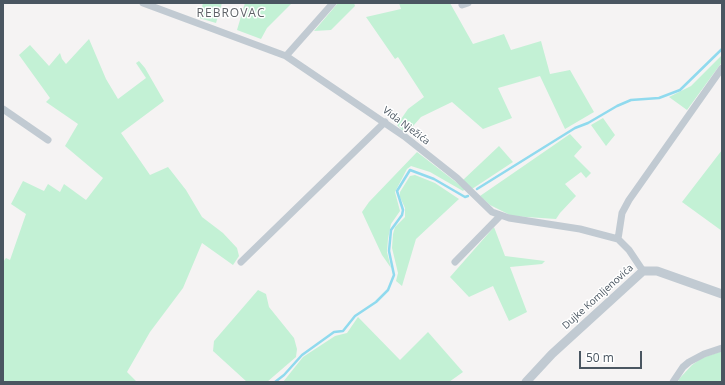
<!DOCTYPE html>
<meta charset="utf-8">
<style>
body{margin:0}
#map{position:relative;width:725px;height:385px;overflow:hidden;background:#f5f3f3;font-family:"Open Sans",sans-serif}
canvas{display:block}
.frame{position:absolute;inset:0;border:4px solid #4a5661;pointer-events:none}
.scale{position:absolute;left:579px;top:351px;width:63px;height:18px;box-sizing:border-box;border:2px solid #4a5661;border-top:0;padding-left:5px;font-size:12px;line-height:14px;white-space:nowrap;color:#4a5661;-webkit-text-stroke:3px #fff;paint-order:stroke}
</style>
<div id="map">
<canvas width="725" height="385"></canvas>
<div class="frame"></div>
<div class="scale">50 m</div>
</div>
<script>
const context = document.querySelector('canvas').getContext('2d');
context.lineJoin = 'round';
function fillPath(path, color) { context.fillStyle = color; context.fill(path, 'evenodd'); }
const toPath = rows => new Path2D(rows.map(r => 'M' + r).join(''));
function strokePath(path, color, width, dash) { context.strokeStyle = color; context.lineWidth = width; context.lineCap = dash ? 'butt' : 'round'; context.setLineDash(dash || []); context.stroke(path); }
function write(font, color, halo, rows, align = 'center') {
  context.font = font + ' "Open Sans",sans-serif'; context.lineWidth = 3; context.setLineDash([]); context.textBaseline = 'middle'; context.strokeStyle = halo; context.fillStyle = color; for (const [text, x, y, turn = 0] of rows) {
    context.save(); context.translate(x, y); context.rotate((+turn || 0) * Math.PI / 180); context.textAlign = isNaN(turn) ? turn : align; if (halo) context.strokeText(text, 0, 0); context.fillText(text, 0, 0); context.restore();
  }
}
fillPath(toPath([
 [203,3,222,3,216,23,199,18],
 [245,3,292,3,267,28,261,39,237,30],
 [338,3,354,3,355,6,331,30,314,31],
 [399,3,450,3,473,44,504,34,511,50,541,41,550,74,570,70,594,112,565,129,540,76,498,88,512,118,483,129,452,102,421,117,406,134,397,125,408,109,424,97,398,57,395,59,366,17,401,9],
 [89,39,106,79,118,99,146,78,136,63,139,61,145,68,164,101,121,133,150,175,168,167,186,190,202,217,223,233,237,248,239,256,233,265,202,243,183,288,150,332,127,372,137,382,3,382,3,262,6,258,10,260,26,214,11,204,23,181,44,191,48,184,60,192,64,184,86,200,103,178,65,146,78,124,46,102,50,98,19,55,30,45,49,66,60,53,62,59,66,64],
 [722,55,722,62,687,110,669,97,691,86],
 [603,118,615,135,606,146,591,125],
 [570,134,582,147,574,156,591,173,586,178,581,172,565,184,576,196,560,213,556,219,512,216,490,205,480,196],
 [499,146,513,162,472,189,463,180],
 [722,150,722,231,682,202],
 [417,152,465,189,463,191,430,172,411,166,407,169,395,192,400,211,391,224,388,239,387,252,391,268,382,255,362,212,369,202],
 [415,175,435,183,459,199,416,239,402,286,396,281,398,273,392,248,393,234,395,227,405,217,405,208,400,197,400,192,410,176],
 [494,227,505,256,545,261,542,264,510,267,527,312,509,321,493,286,469,297,450,277],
 [258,290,266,294,269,307,294,338,297,349,296,357,267,382,247,382,213,351,214,341],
 [358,317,400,360,428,332,463,372,449,382,283,382,303,357,335,336,347,333],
 [722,351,722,382,680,382,678,380,692,365,702,358]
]), '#c3f1d5');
strokePath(toPath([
 [477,189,575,128,588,123,617,106,631,100,659,98,680,90,722,49],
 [275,382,284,375,302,355,334,332,343,331,355,316,376,302,388,290,394,275,389,251,391,230,402,215,403,210,397,191,410,170,434,179,465,197,468,196]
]), '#90daee', 2.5);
strokePath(toPath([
 [143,3,286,56,404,136,457,178,492,212,509,218,580,229,618,239,629,250,643,271],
 [462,5,468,3],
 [286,56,333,3],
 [3,109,48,140],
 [618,239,622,213,629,200,722,68],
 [241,262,385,122],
 [455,262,500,216],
 [673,382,683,367,689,362,704,354,722,348]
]), '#c1cad2', 7);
strokePath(toPath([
 [526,382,552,354,643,271,657,271,722,294]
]), '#c1cad2', 9);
write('10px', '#4a5661', '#fff', [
 ["Vida Nježića",406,126,37],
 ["Dujke Komljenovića",598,297,-42]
]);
context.letterSpacing = '1px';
write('12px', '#5f6368', '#fff', [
 ["REBROVAC",231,14]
]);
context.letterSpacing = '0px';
</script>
